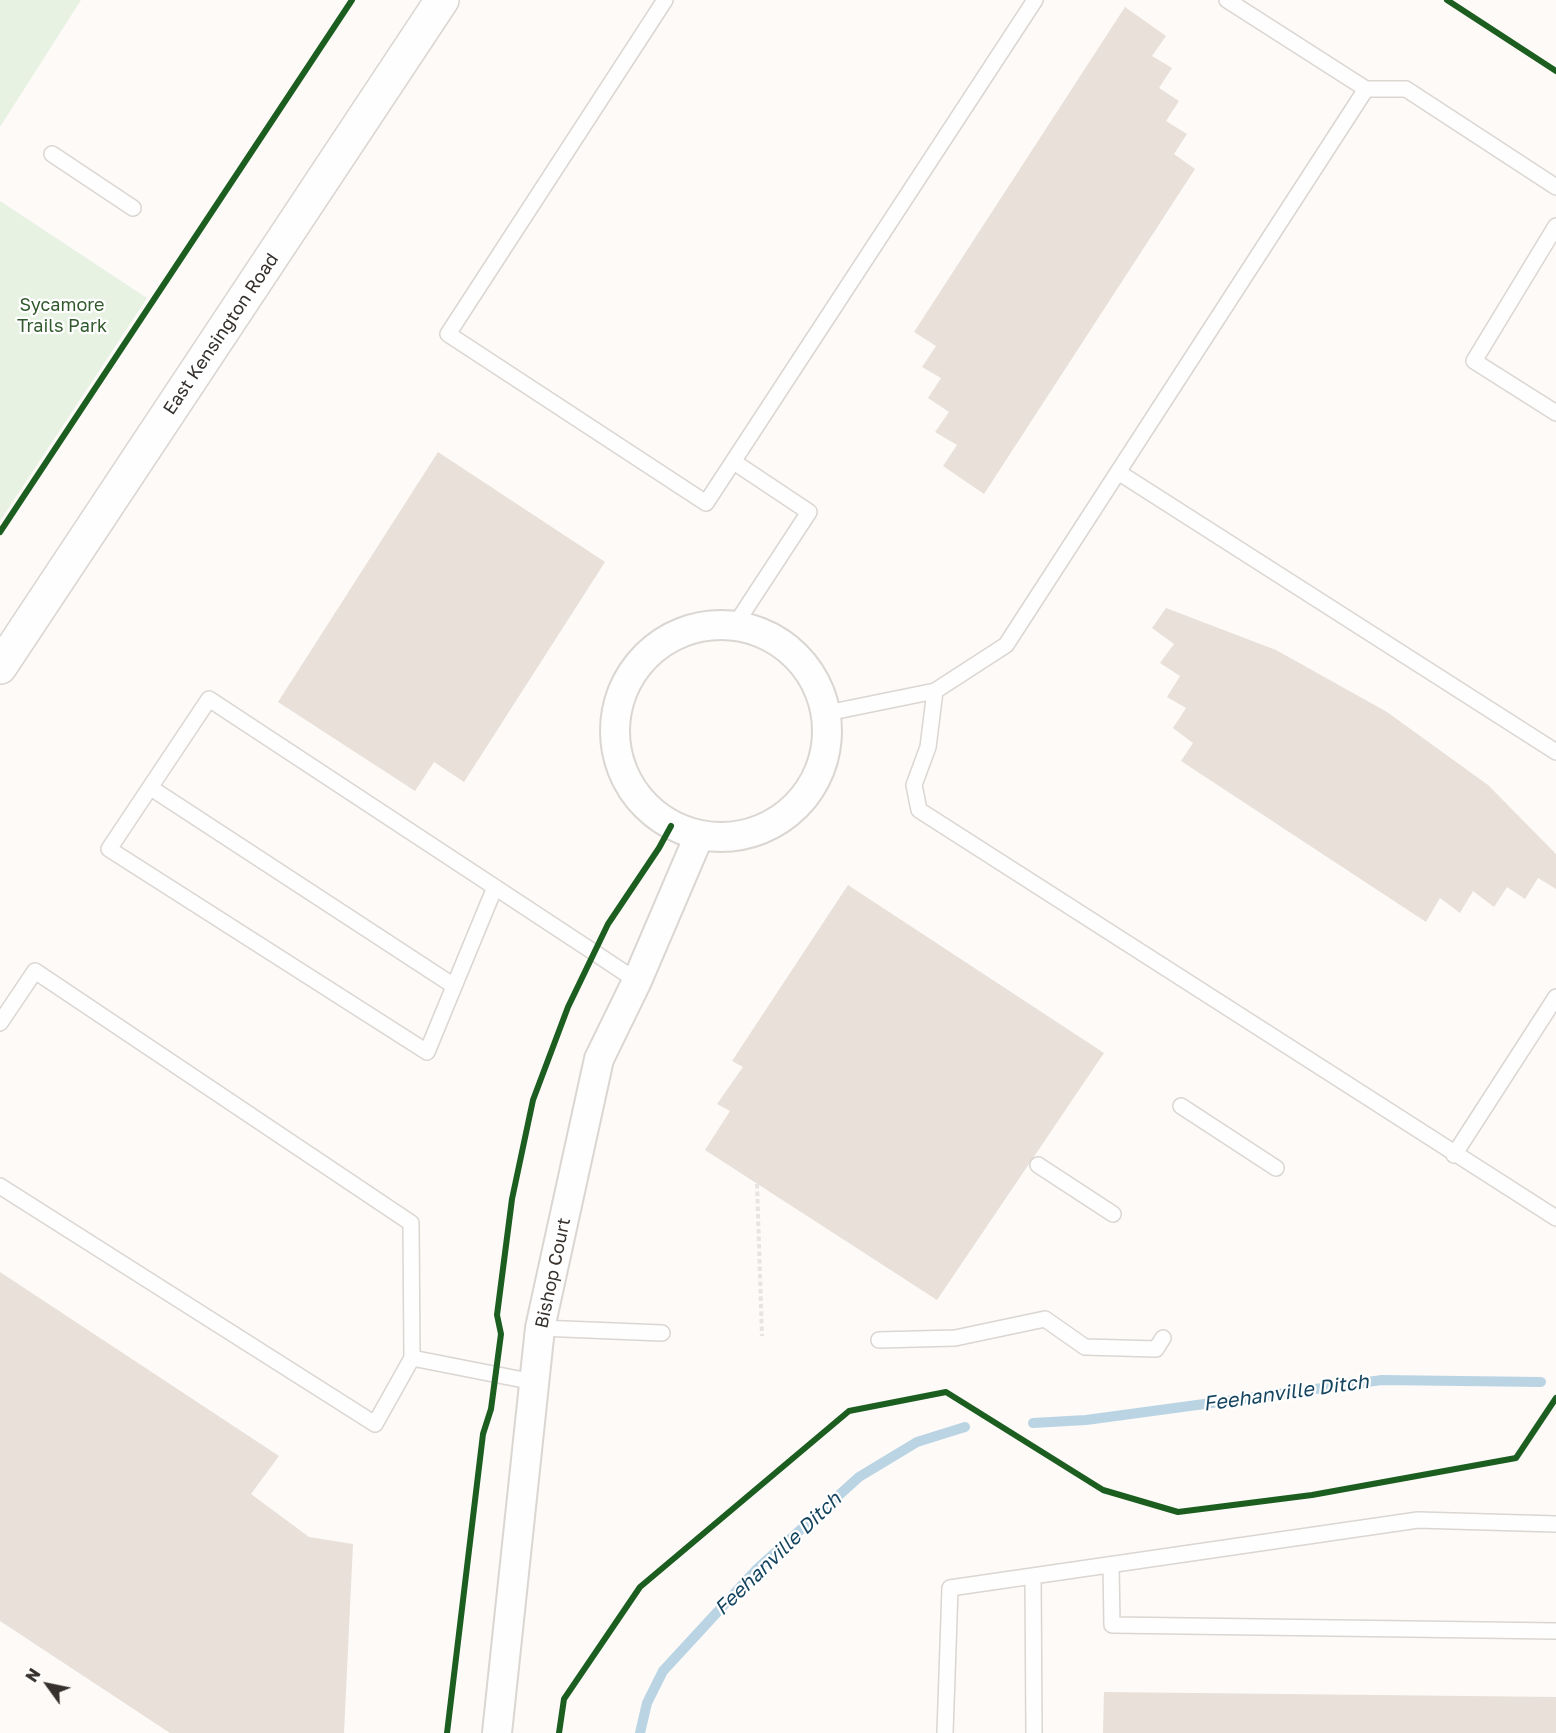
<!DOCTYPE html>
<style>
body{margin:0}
#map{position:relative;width:1556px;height:1733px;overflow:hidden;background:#fdfaf7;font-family:"Golos Text",sans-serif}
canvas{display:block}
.north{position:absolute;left:18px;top:1655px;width:60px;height:60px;-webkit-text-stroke:4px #fff;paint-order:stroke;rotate:303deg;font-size:16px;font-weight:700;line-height:24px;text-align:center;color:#37312d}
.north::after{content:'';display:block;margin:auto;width:21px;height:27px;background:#37312d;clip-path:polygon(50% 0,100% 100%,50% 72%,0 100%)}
</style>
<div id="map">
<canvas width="1556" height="1733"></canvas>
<div class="north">N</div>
</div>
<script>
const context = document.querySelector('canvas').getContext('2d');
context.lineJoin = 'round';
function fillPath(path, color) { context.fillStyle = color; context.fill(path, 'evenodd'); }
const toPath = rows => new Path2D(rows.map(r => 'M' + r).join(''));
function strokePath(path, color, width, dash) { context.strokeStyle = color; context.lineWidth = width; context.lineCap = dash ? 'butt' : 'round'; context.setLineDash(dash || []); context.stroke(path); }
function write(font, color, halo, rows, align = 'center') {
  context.font = font + ' "Golos Text",sans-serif'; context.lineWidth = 4.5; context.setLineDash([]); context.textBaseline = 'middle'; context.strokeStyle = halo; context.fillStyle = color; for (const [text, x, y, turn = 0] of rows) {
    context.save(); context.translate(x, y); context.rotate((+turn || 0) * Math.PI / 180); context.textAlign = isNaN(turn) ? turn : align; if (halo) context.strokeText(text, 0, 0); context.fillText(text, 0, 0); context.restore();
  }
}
fillPath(toPath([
 [0,0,81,0,0,127],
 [0,201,147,298,0,521]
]), '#e7f2e3');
strokePath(toPath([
 [1033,1423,1086,1420,1382,1380,1541,1382],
 [640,1733,647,1703,663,1671,757,1569,859,1477,917,1442,965,1427]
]), '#bad4e4', 10);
fillPath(toPath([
 [1125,7,1166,36,1152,56,1172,68,1159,88,1179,101,1166,121,1187,134,1174,154,1195,169,984,494,943,466,957,445,935,432,949,412,928,398,941,378,922,367,936,346,914,332],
 [438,452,605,562,464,782,434,762,415,791,278,702],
 [1166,608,1276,650,1387,712,1488,785,1556,854,1556,889,1538,878,1525,899,1507,887,1494,907,1473,891,1460,913,1440,898,1426,922,1181,761,1193,743,1173,728,1186,708,1167,697,1180,676,1160,663,1174,644,1152,628],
 [848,885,1104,1053,937,1300,705,1150,730,1111,717,1104,743,1067,732,1061],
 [0,1272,279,1456,251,1494,309,1537,353,1544,344,1733,170,1733,0,1621],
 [1104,1692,1556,1697,1556,1733,1103,1733]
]), '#e8e0d9');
const lane = toPath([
 [665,0,448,334,706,503,1035,0],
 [1227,0,1366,89,1406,89,1556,187],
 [52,154,133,208],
 [1556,226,1474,361,1556,413],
 [734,462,809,512,735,625],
 [1118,472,1556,752],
 [935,691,928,747,914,785,919,810,1556,1218],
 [827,713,935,691,1006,645,1366,89],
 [151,788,454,986],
 [495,887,427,1052,109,849,209,699,595,953,637,981],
 [0,1023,35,971,411,1223,412,1358,375,1424,0,1186],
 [1181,1106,1276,1168],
 [1454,1155,1556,997],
 [1038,1165,1113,1214],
 [540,1328,662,1333],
 [879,1340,955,1338,1045,1319,1085,1347,1156,1349,1163,1338],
 [412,1358,534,1382],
 [1111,1565,1112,1625,1556,1631],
 [1033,1576,1034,1733],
 [945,1733,950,1588,1418,1520,1556,1524]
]);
const street = toPath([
 '615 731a106 106 0 1 1 212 0a106 106 0 1 1-212 0Z',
 [497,1733,540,1328,599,1059,637,981,699,836]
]);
const secondary = toPath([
 [0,667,442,0]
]);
strokePath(lane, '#dad6d2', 18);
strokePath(street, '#dad6d2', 32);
strokePath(secondary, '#dad6d2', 36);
strokePath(toPath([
 [757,1184,762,1336]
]), '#e6e5e3', 4, [4.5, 3]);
strokePath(lane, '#fffefe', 15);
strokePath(street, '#fffefe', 28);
strokePath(secondary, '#fffefe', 33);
strokePath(toPath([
 [1447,0,1556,71],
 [0,532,352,0],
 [447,1733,483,1434,491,1409,501,1334,497,1315,512,1199,533,1100,568,1007,608,924,659,848,671,826],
 [559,1733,564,1699,640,1587,849,1411,946,1392,1103,1490,1178,1512,1312,1495,1516,1458,1556,1398]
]), '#1b5e20', 6);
write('18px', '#315a2d', '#fff', [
 ["Sycamore",62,305],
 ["Trails Park",62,326]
]);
write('18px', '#37312d', '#fff', [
 ["East Kensington Road",221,334,-56],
 ["Bishop Court",553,1273,-78]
]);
write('italic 20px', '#15455f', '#fff', [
 ["Feehanville Ditch",1286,1393,-8],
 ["Feehanville Ditch",778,1554,-44]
]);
</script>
